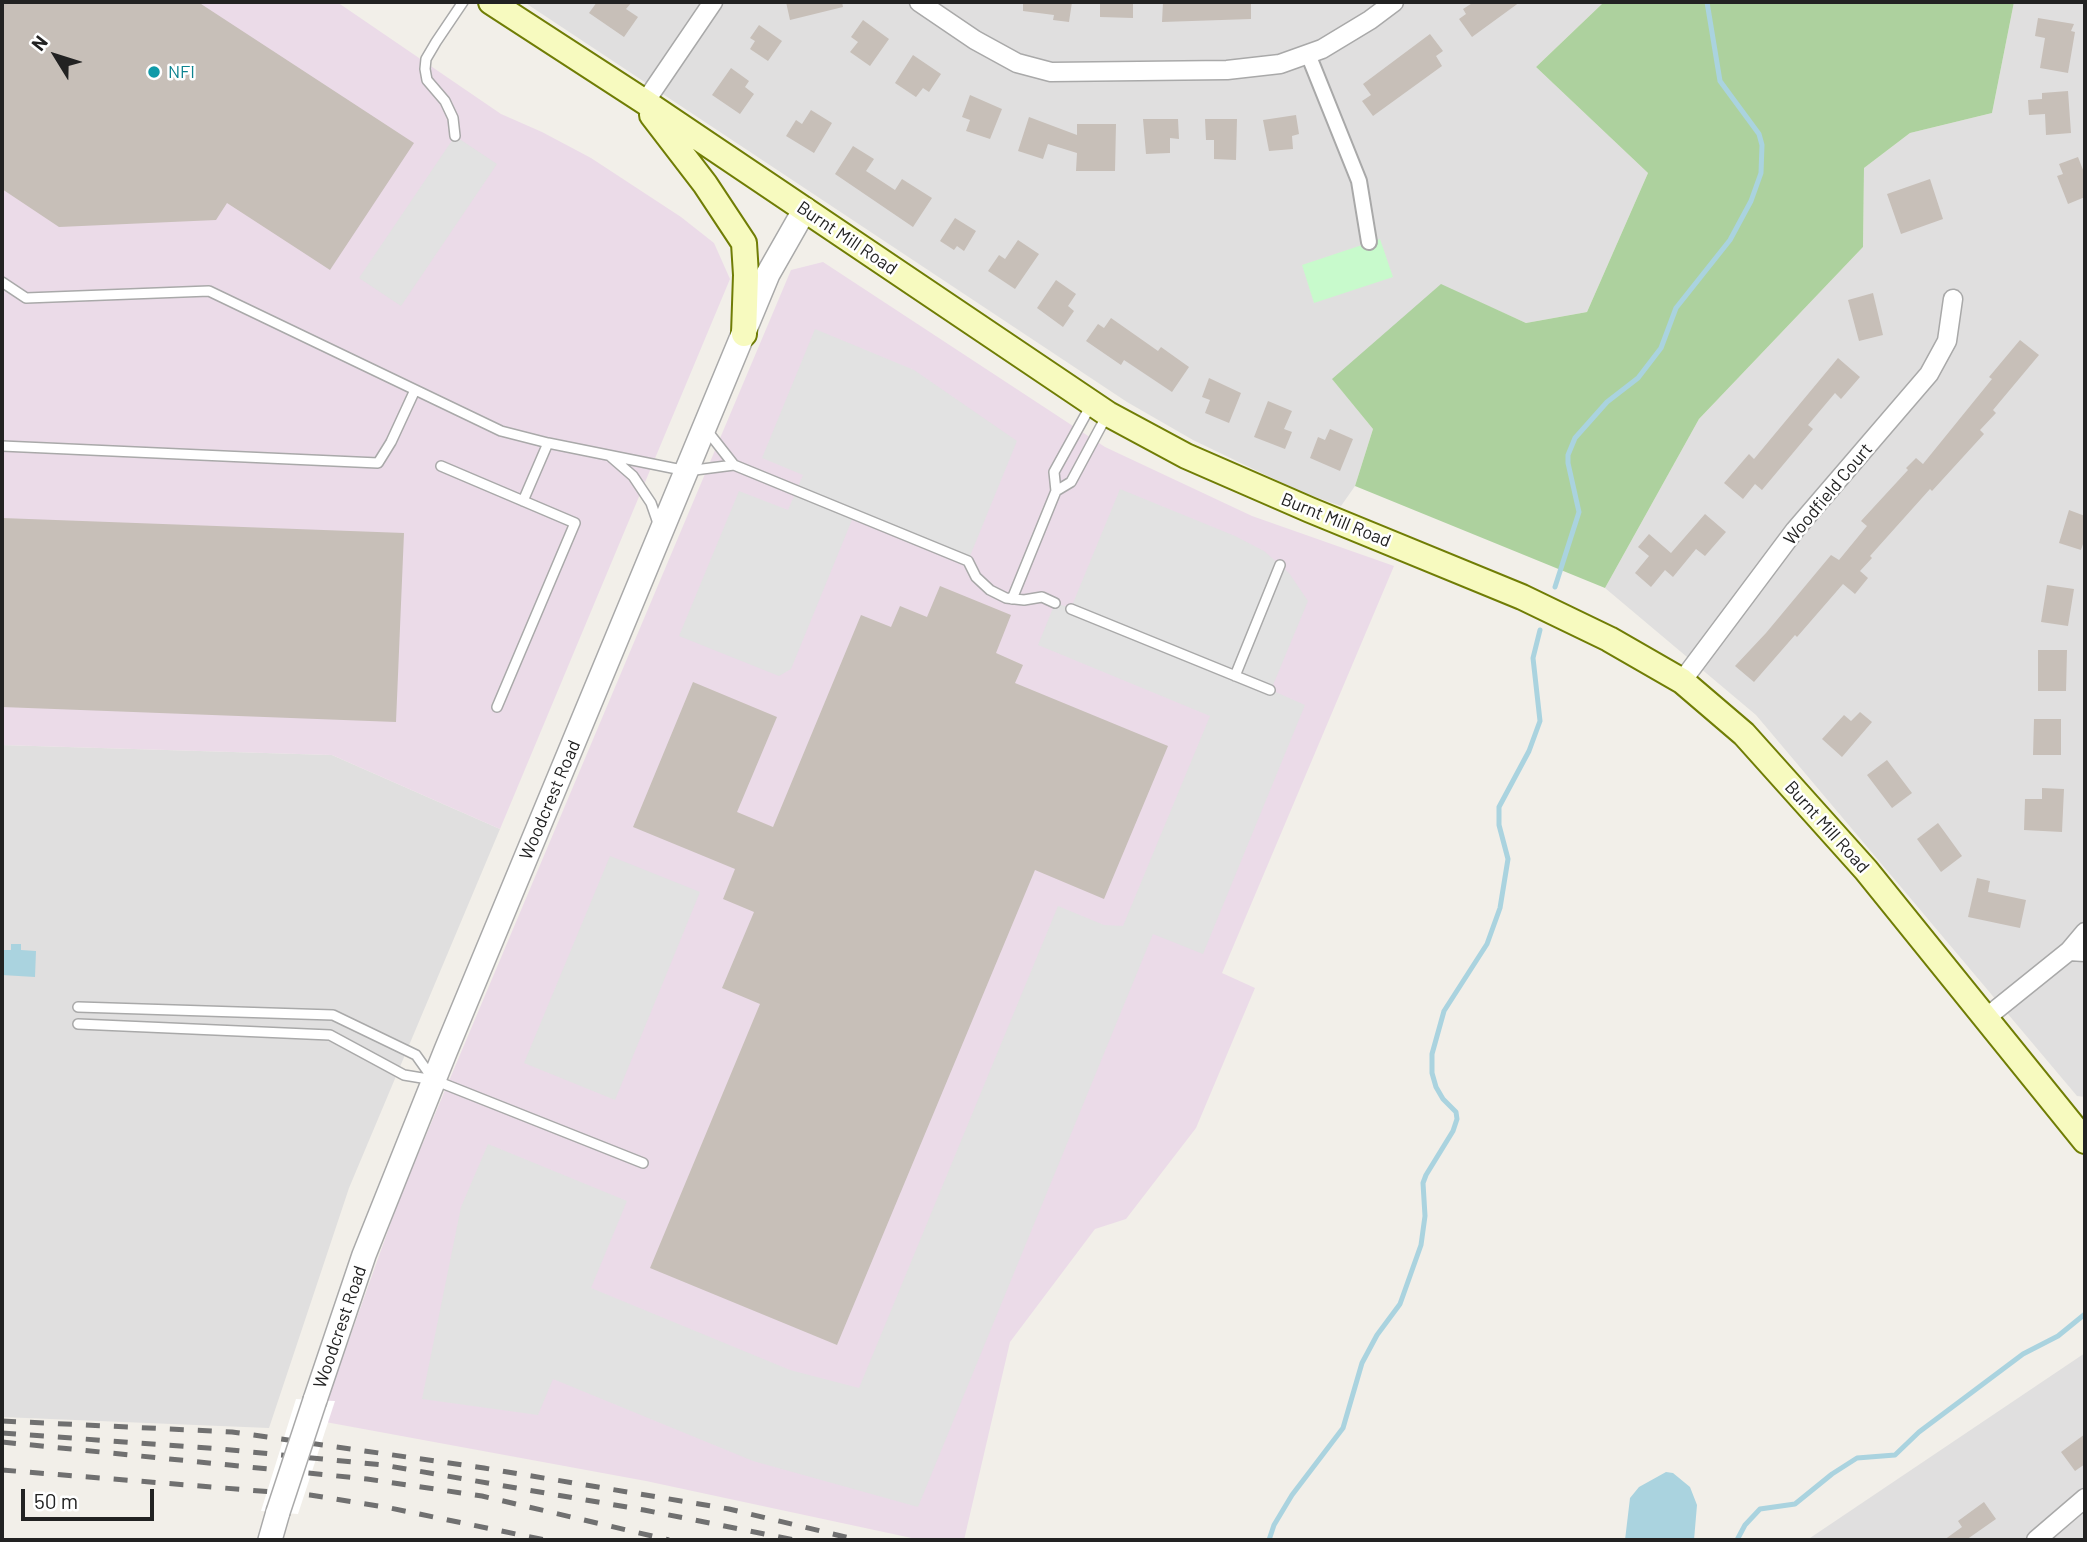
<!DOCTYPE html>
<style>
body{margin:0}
#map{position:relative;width:2087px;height:1542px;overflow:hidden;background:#f2efe9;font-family:Barlow,sans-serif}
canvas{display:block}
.frame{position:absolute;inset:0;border:4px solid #222;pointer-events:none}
.north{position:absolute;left:21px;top:21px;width:70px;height:70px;-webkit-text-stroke:5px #fff;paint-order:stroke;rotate:308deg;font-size:19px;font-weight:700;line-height:28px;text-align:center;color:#222}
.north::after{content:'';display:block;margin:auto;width:24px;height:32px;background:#222;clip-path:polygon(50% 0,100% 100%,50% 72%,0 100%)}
.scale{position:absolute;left:21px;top:1489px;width:133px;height:32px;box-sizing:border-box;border:4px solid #222;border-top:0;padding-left:9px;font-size:21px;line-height:24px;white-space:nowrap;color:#222;-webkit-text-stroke:5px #fff;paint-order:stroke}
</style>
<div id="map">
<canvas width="2087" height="1542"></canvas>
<div class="frame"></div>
<div class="north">N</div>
<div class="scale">50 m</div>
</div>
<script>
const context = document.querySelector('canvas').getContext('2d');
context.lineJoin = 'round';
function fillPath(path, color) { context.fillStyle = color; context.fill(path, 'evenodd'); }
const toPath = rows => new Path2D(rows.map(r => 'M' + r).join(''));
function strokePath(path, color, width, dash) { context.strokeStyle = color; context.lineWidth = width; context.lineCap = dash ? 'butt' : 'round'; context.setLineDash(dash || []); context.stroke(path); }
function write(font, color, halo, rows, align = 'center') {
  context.font = font + ' Barlow,sans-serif'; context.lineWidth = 5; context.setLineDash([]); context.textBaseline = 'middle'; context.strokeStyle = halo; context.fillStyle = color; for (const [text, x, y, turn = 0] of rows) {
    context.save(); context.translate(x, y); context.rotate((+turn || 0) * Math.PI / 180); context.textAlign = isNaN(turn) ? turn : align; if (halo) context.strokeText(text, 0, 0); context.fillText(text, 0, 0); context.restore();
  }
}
fillPath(toPath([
 [524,2,1604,2,1536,67,1648,173,1587,312,1526,323,1441,285,1333,380,1373,429,1355,486,1341,506,1301,492,1193,440,1127,402],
 [2014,2,2085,2,2085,1097,2077,1096,1756,715,1605,588,1699,419,1863,247,1864,168,1910,133,1992,113],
 [2,745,332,755,500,829,349,1188,269,1428,2,1417],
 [2085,1353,2085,1540,1807,1540]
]), '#e0dfdf');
fillPath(toPath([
 [2,2,337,2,501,114,542,132,591,158,681,217,714,243,730,279,500,829,332,755,2,745],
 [823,262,1105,447,1252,516,1394,566,1222,973,1255,988,1196,1128,1126,1219,1095,1229,1010,1342,964,1540,921,1540,646,1481,320,1421,400,1197,791,270]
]), '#ebdbe8');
fillPath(toPath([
 [1604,2,2014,2,1992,113,1910,133,1864,168,1863,247,1699,419,1605,588,1355,486,1373,429,1332,379,1441,284,1526,323,1587,312,1648,173,1536,67]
]), '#add19e');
fillPath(toPath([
 [1380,239,1393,277,1314,303,1302,265]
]), '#c8facc');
fillPath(toPath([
 [455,136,497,164,401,306,359,278],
 [815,329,914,370,1017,441,968,561,854,515,791,669,779,676,679,636,739,491,788,510,803,475,762,458],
 [1120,489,1235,536,1264,551,1289,573,1308,601,1271,690,1305,705,1203,954,1153,934,918,1507,753,1461,553,1379,538,1415,422,1399,461,1207,488,1144,627,1201,591,1288,790,1370,859,1388,1058,906,1104,925,1123,926,1210,716,1038,645,1055,603,1071,608],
 [610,856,700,892,615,1100,524,1063]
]), '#e2e2e2');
fillPath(toPath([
 [11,944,21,944,21,950,36,951,35,977,2,975,2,950,11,950],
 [1666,1472,1673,1473,1690,1487,1697,1505,1694,1540,1625,1540,1630,1498,1639,1487]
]), '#aad3df');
fillPath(toPath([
 [296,1399,335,1401,298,1514,261,1511]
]), '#fff');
strokePath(toPath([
 [1555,587,1579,512,1568,463,1568,455,1575,438,1607,402,1638,378,1661,348,1676,308,1730,240,1751,201,1761,173,1762,145,1759,134,1720,81,1707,2],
 [1269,1540,1274,1525,1292,1495,1343,1428,1362,1363,1377,1335,1400,1304,1421,1245,1425,1216,1423,1183,1426,1175,1453,1131,1457,1119,1456,1112,1443,1099,1436,1087,1432,1073,1432,1054,1444,1011,1487,944,1500,908,1508,859,1499,825,1499,807,1529,751,1540,721,1533,658,1540,630],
 [1737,1540,1745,1525,1760,1509,1795,1504,1832,1474,1857,1458,1895,1455,1919,1432,2023,1354,2058,1336,2085,1314]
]), '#aad3df', 5);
fillPath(toPath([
 [2,2,198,2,414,143,330,270,227,203,216,220,59,227,2,189],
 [597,2,632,2,626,9,638,17,624,37,589,13],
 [786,2,842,2,843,7,790,20],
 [1023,2,1072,2,1069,22,1053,20,1054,15,1023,11],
 [1100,2,1133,2,1133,18,1100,17],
 [1163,2,1251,2,1251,19,1162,22],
 [1474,2,1520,2,1472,37,1459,19,1466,14,1463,9],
 [2038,18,2074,24,2071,31,2075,32,2068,73,2040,68,2045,38,2035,36],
 [863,20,889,39,870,66,850,52,858,42,851,37],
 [759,25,782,41,768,61,750,49,755,41,750,38],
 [1430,34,1443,51,1436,56,1442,66,1373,116,1362,101,1371,95,1363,84],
 [913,55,941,74,929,92,923,88,916,97,895,83],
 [731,68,749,81,745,87,754,94,740,114,712,95],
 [2068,91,2071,133,2046,135,2045,114,2029,115,2028,100,2042,99,2042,93],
 [970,95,1002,109,990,139,966,131,970,120,962,117],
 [811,110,832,123,814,153,786,136,796,120,802,124],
 [1296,115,1299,134,1292,136,1293,149,1269,151,1263,120],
 [1029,117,1077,135,1077,124,1116,124,1115,171,1076,171,1077,153,1048,144,1043,159,1018,151],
 [1143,119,1178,119,1179,139,1170,138,1170,153,1146,154],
 [1205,119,1237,119,1236,160,1214,159,1214,140,1206,140],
 [853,146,874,159,866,171,895,190,902,179,932,198,913,227,835,174],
 [2078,157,2085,175,2085,197,2068,204,2057,176,2063,174,2059,164],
 [1930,179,1943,219,1901,234,1887,194],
 [955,218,976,231,964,251,957,246,954,250,940,241],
 [1018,240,1039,254,1015,289,988,271,999,255,1005,259],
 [1056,280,1076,294,1068,306,1074,311,1063,327,1037,308],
 [1873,293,1883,335,1859,341,1848,300],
 [1111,318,1158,351,1161,347,1189,367,1172,392,1124,360,1121,365,1086,341,1098,324,1104,328],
 [2020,340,2039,355,1993,410,1996,413,1980,430,1984,434,1932,491,1930,489,1870,556,1872,558,1860,571,1868,578,1855,594,1843,584,1797,637,1795,635,1754,682,1735,666,1766,633,1831,555,1839,560,1867,526,1861,521,1908,470,1906,468,1916,458,1923,464,1992,379,1989,377],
 [1838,358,1860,377,1841,399,1835,393,1808,425,1813,429,1762,490,1755,484,1743,499,1724,483,1749,454,1754,459],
 [1209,378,1241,393,1229,423,1205,413,1210,400,1202,397],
 [1268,401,1292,411,1284,429,1292,432,1285,449,1254,437],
 [1330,429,1353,439,1340,471,1310,458,1318,437,1325,440],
 [2069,510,2085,516,2085,538,2081,550,2059,543],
 [1705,514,1726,532,1705,556,1696,549,1673,577,1665,570,1651,587,1635,573,1649,556,1638,547,1649,534,1671,553],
 [2,518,404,533,396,722,2,707],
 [2047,585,2074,589,2068,626,2041,622],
 [940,586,1011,615,996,653,1023,665,1015,683,1168,746,1104,899,1035,870,837,1345,650,1268,760,1004,722,988,754,912,723,899,735,869,633,827,693,682,777,717,737,812,773,827,861,615,891,627,900,606,927,617],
 [2038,650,2067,650,2066,691,2038,691],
 [1860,712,1872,722,1842,757,1822,739,1844,715,1851,721],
 [2034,719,2061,719,2061,755,2033,755],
 [1887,760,1912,793,1892,808,1867,775],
 [2042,788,2064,789,2062,832,2024,830,2025,799,2042,799],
 [1938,823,1962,856,1941,872,1917,839],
 [1977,878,1990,881,1988,892,2026,900,2020,928,1968,917],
 [2085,1434,2085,1464,2075,1471,2061,1452],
 [1984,1502,1996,1519,1966,1540,1944,1540,1962,1527,1958,1521]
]), '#c7bfb8');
const service = toPath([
 [455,136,453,118,445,101,427,80,425,69,426,59,436,42,463,2],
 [2,282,26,298,209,291,501,431,548,443,687,471,734,465,968,561,976,577,990,590,1006,598,1024,600,1042,597,1055,603],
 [705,428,734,465],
 [2,446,378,463,391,442,415,390],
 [610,456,633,476,651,503,659,526],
 [441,466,575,523,497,707],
 [1056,491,1071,482,1107,415],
 [523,501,548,443],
 [1012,599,1056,491,1054,472,1091,405],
 [1071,609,1270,690],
 [1235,676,1280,565],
 [78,1007,333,1015,416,1055,433,1079],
 [78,1024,330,1035,404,1075,434,1080,643,1163]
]);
const pedestrian = toPath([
 [1308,54,1359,181,1369,242]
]);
const minor = toPath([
 [919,2,975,40,1017,63,1051,72,1227,70,1280,64,1322,49,1370,20,1394,2],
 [645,102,713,2],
 [1682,681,1795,530,1929,374,1947,341,1953,299],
 [2069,951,2085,932],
 [1987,1017,2069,951,2085,952],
 [2036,1540,2085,1498]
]);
const tertiary = toPath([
 [315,1400,364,1255,446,1050,768,274,805,209],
 [270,1540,278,1512]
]);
const secondary = toPath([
 [491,2,645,102,1108,414,1186,456,1310,510,1522,597,1609,639,1682,681,1744,734,1866,870,2085,1141],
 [652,115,705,184,744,243,746,275,744,334]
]);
strokePath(service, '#a9a9a9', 12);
strokePath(pedestrian, '#a9a9a9', 18);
strokePath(minor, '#a9a9a9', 21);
strokePath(tertiary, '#a9a9a9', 26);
strokePath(secondary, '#707d05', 28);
strokePath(service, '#fff', 9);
strokePath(pedestrian, '#fff', 14);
strokePath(minor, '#fff', 18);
strokePath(tertiary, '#fff', 23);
strokePath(secondary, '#f7fabf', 24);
strokePath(toPath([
 [2,1421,232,1432,484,1468,729,1509,858,1540],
 [2,1433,221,1449,383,1465,644,1510,795,1540],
 [2,1442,367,1479,482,1496,669,1540],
 [2,1470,310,1495,390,1508,545,1540]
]), '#707070', 5, [14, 14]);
const tertiaryBridge = toPath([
 [278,1512,315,1400]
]);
strokePath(tertiaryBridge, '#a9a9a9', 26, []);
strokePath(tertiaryBridge, '#fff', 23);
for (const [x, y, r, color] of [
 [154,72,7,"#0f9aa8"]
]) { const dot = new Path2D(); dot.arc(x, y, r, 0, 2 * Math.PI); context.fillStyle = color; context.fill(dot); strokePath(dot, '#fff', 2.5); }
write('18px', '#0d838f', '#fff', [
 ["NFI",168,72]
], 'left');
write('18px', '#222', '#fff', [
 ["Burnt Mill Road",847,238,34],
 ["Woodfield Court",1828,494,-50],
 ["Burnt Mill Road",1336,520,22],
 ["Woodcrest Road",550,800,-67],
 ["Burnt Mill Road",1827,827,48],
 ["Woodcrest Road",340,1327,-71]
]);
</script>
